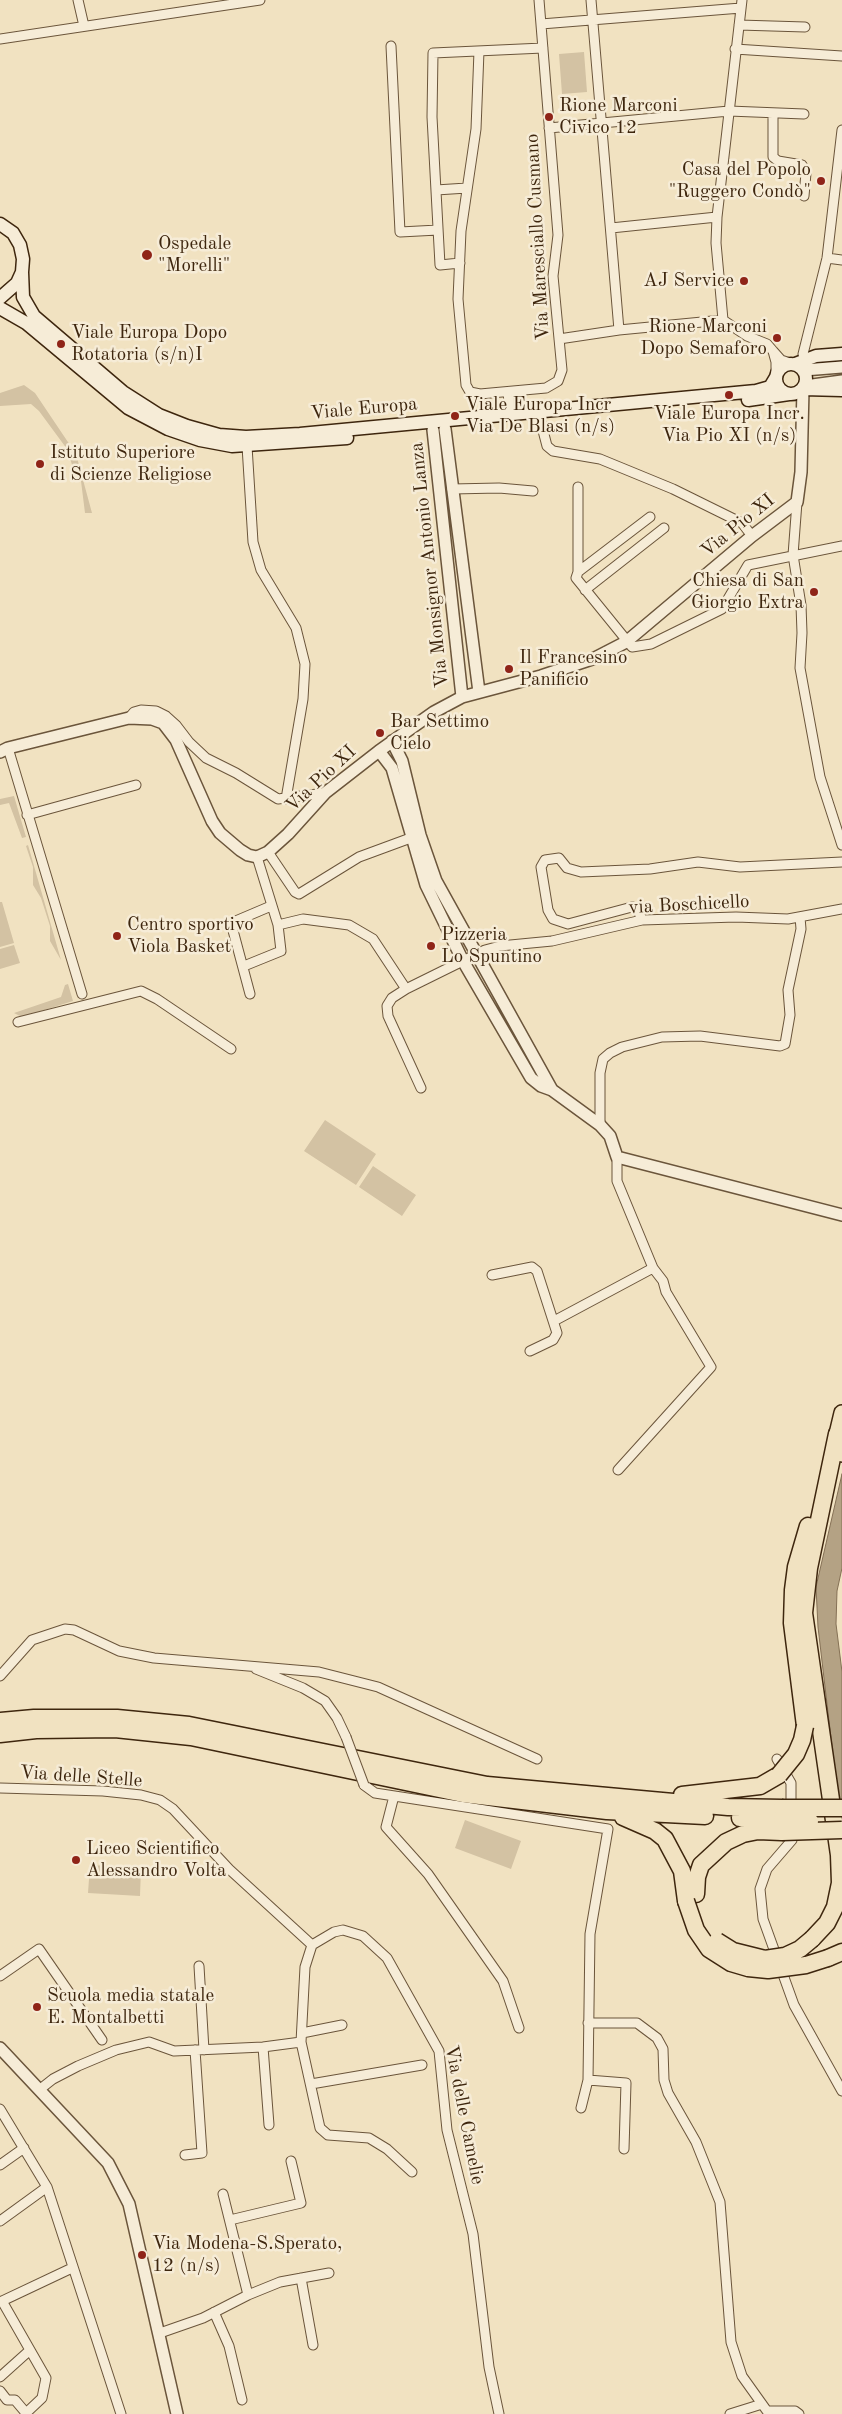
<!DOCTYPE html>
<meta charset="utf-8">
<style>
body{margin:0}
canvas{display:block;background:#f1e2c1}
</style>
<canvas width="842" height="2414"></canvas>
<script>
const context = document.querySelector('canvas').getContext('2d');
context.lineJoin = 'round';
function fillPath(path, color) { context.fillStyle = color; context.fill(path, 'evenodd'); }
const toPath = rows => new Path2D(rows.map(r => 'M' + r).join(''));
function strokePath(path, color, width, dash) { context.strokeStyle = color; context.lineWidth = width; context.lineCap = dash ? 'butt' : 'round'; context.setLineDash(dash || []); context.stroke(path); }
function write(font, color, halo, rows, align = 'center') {
  context.font = font + ' "Old Standard TT",serif'; context.lineWidth = 5; context.setLineDash([]); context.textBaseline = 'middle'; context.strokeStyle = halo; context.fillStyle = color; for (const [text, x, y, turn = 0] of rows) {
    context.save(); context.translate(x, y); context.rotate((+turn || 0) * Math.PI / 180); context.textAlign = isNaN(turn) ? turn : align; if (halo) context.strokeText(text, 0, 0); context.fillText(text, 0, 0); context.restore();
  }
}
fillPath(toPath([
 [584,52,587,92,562,94,559,54],
 [24,385,35,393,76,454,92,513,85,513,81,481,74,471,67,449,39,411,31,404,0,406,0,393],
 [14,796,26,837,22,838,9,803,0,805,0,799],
 [28,845,61,960,50,941,50,926,41,898,33,885,33,867,26,846],
 [0,902,2,902,14,943,0,947],
 [14,945,20,963,0,969,0,949],
 [68,984,73,1001,22,1017,14,1013,61,997,65,985],
 [325,1120,376,1154,356,1185,304,1151],
 [373,1166,416,1195,402,1216,359,1187],
 [465,1820,521,1841,511,1869,455,1848],
 [90,1865,141,1868,140,1896,88,1893]
]), '#d3c2a3');
const water = toPath([
 [842,1474,842,1568,837,1591,836,1624,842,1672,842,1832,818,1627,816,1587,842,1474]
]);
fillPath(water, '#b4a284');
strokePath(water, '#857055', 1);
const minor = toPath([
 [78,0,84,26],
 [591,0,619,330],
 [541,24,741,8],
 [739,25,805,27],
 [0,39,260,0],
 [391,46,400,232,438,230],
 [735,49,842,56],
 [479,51,476,129,461,231,458,299,466,385,470,392,480,394,546,388,558,381,562,370,553,276,558,235,539,0],
 [773,113,773,157,778,161,802,165,806,173,804,196],
 [549,128,729,111,804,114],
 [436,190,467,188],
 [611,228,717,217],
 [827,258,842,260],
 [460,263,440,265,432,117,433,53,543,48],
 [723,320,716,243,717,217,742,0],
 [559,339,619,330,723,320,747,336,767,344,773,351],
 [803,354,827,258,842,130],
 [776,375,776,362,773,351,781,360,790,363],
 [508,392,510,414],
 [540,419,547,446,553,451,600,459,673,489,742,523,752,536],
 [247,446,253,542,261,570,296,628,305,664,303,699,286,799],
 [578,487,578,572],
 [452,489,499,488,533,491],
 [797,502,793,555,801,605,802,633,800,668,820,777,842,845],
 [650,517,578,572,576,578,632,647,651,644,722,609,748,565,842,546],
 [585,590,664,528],
 [129,718,134,712,141,710,156,711,166,716,176,725,189,742,206,758,236,773,278,799,325,793],
 [8,748,82,994],
 [27,815,136,785],
 [268,852,295,892,299,894,359,857,416,836],
 [642,920,637,908,632,907,568,924,553,919,548,910,541,867,545,860,559,858,567,868,581,872,650,869,698,862,740,867,842,862],
 [278,925,303,919,349,925,373,939,406,989],
 [244,966,281,951,278,925,257,857],
 [250,994,231,923,271,906],
 [18,1022,141,991,157,999,231,1049],
 [421,1088,388,1016,387,1006,392,998,406,989,485,950,500,946,552,941,642,920,736,917,788,919,842,909],
 [600,1125,600,1073,603,1059,610,1053,622,1047,662,1037,700,1036,780,1046,785,1044,790,1015,788,990,801,929,800,917],
 [617,1157,617,1181,653,1268,663,1281,666,1292,711,1367,618,1470],
 [492,1275,532,1267,537,1271,557,1333,553,1340,530,1351],
 [554,1321,653,1268],
 [256,1669,303,1688,325,1701,337,1718,346,1737],
 [0,1676,32,1640,65,1629,74,1630,119,1651,154,1658,319,1672,378,1687,537,1759],
 [777,1759,791,1783,791,1810],
 [364,1785,375,1793,608,1829,590,1934,588,2080,581,2108],
 [0,1788,103,1791,141,1795,160,1800,173,1809,229,1869,312,1945],
 [394,1796,386,1827,428,1874,503,1981,519,2028],
 [791,1828,792,1840,767,1869,760,1889,763,1919,794,2005,842,2091],
 [199,1966,204,2050],
 [0,1976,39,1949,102,2040],
 [588,2023,637,2023,657,2038,663,2049,664,2080,668,2093,696,2142,720,2202,731,2342,742,2376,767,2411,795,2411,799,2414],
 [302,2033,342,2025],
 [263,2047,269,2125],
 [588,2080,626,2083,624,2149],
 [311,2084,422,2065],
 [39,2090,53,2079,78,2066,116,2050,149,2042,174,2051,263,2047,301,2042],
 [0,2109,47,2187,121,2414],
 [185,2155,202,2153,195,2050],
 [0,2165,24,2148],
 [412,2172,387,2149,369,2138,328,2135,320,2128,301,2042,305,1967,312,1945,334,1932,343,1930,363,1936,387,1958,439,2051,447,2130,473,2234,489,2367,499,2414],
 [223,2194,248,2295],
 [230,2220,301,2203,291,2161],
 [0,2221,47,2187],
 [301,2278,313,2345],
 [2,2301,46,2378,42,2398,25,2414],
 [0,2302,72,2268],
 [214,2312,229,2346,242,2400],
 [160,2333,203,2318,248,2295,280,2282,329,2273],
 [0,2377,30,2350],
 [0,2391,7,2400,15,2400,26,2413],
 [730,2414,762,2404]
]);
const tertiary = toPath([
 [804,370,842,367],
 [805,386,842,381],
 [445,429,479,692],
 [433,430,462,697],
 [392,741,402,761,420,835,436,881,552,1090],
 [379,751,392,768,426,885,463,961,531,1078,541,1086,552,1090,600,1125,610,1136,617,1157,842,1215],
 [0,752,8,748,129,718,152,719,163,723,176,740,212,821,220,833,240,850,248,855,257,857,268,852,288,834,325,793,379,751,434,712,462,697,541,676,595,658,626,642,752,536,797,502,801,472,803,389],
 [0,2048,108,2163,129,2204,177,2414]
]);
const secondary = toPath([
 [0,224,13,233,20,245,23,259,22,272,17,283,0,298],
 [22,272,23,297,34,316,123,392,159,415,187,426,219,435,246,437,300,434,756,391,770,387,776,377],
 [0,308,26,323,128,408,168,429,200,440,232,446,347,438],
 '776 379a15 15 0 1 1 30 0a15 15 0 1 1-30 0Z',
 [795,364,816,356,842,354],
 [803,389,842,390],
 [748,400,789,394]
]);
const primary = toPath([
 [842,1413,837,1434,837,1449,842,1454]
]);
const motorway = toPath([
 [0,1721,34,1718,117,1718,189,1725,487,1785,728,1807,782,1808],
 [805,1726,792,1623,793,1590,796,1567,808,1526],
 [0,1734,36,1730,115,1729,191,1737,463,1794,607,1811,705,1816],
 [682,1795,760,1786,779,1775],
 [623,1817,655,1831,665,1839,682,1871,686,1901],
 [740,1818,782,1820],
 [696,1894,697,1877,701,1865,726,1842,743,1834,758,1831,782,1832],
 [812,1939,827,1923,835,1907,840,1883,839,1855,804,1613,809,1568,837,1434],
 [828,1958,842,1952]
]);
strokePath(minor, '#6b553b', 11);
strokePath(tertiary, '#6b553b', 14);
strokePath(secondary, '#3e260e', 15);
strokePath(primary, '#3e260e', 18);
strokePath(motorway, '#3e260e', 19);
strokePath(minor, '#f6ecd7', 9);
strokePath(tertiary, '#f6ecd7', 11);
strokePath(secondary, '#f6ecd7', 12);
strokePath(primary, '#f1e2c1', 15);
strokePath(motorway, '#f1e2c1', 16);
const minorBridge = toPath([
 [346,1737,364,1785]
]);
const motorwayBridge = toPath([
 [779,1775,796,1754,802,1740,805,1726],
 [782,1808,842,1808],
 [782,1820,810,1821],
 [782,1832,842,1830],
 [686,1901,696,1930,709,1949,731,1963,748,1968,768,1970,806,1965,828,1958],
 [717,1941,733,1951,765,1959,785,1956,800,1949,812,1939]
]);
strokePath(minorBridge, '#6b553b', 11, []);
strokePath(motorwayBridge, '#3e260e', 19, []);
strokePath(minorBridge, '#f6ecd7', 9);
strokePath(motorwayBridge, '#f1e2c1', 16);
for (const [x, y, r, color] of [
 [549,117,5,"#8f2418"],
 [821,181,5,"#8f2418"],
 [147,255,6,"#8f2418"],
 [744,281,5,"#8f2418"],
 [777,338,5,"#8f2418"],
 [61,344,5,"#8f2418"],
 [729,395,5,"#8f2418"],
 [455,416,5,"#8f2418"],
 [40,464,5,"#8f2418"],
 [814,592,5,"#8f2418"],
 [509,669,5,"#8f2418"],
 [380,733,5,"#8f2418"],
 [117,936,5,"#8f2418"],
 [431,946,5,"#8f2418"],
 [76,1860,5,"#8f2418"],
 [37,2007,5,"#8f2418"],
 [142,2255,5,"#8f2418"]
]) { const dot = new Path2D(); dot.arc(x, y, r, 0, 2 * Math.PI); context.fillStyle = color; context.fill(dot); strokePath(dot, '#f6ecd7', 2); }
write('19px', '#3e260e', '#f6ecd7', [
 ["Rione Marconi",559,106],
 ["Civico 12",559,128],
 ["Casa del Popolo",811,170,"right"],
 ["\"Ruggero Condò\"",811,192,"right"],
 ["Ospedale",158,244],
 ["\"Morelli\"",158,266],
 ["AJ Service",734,281,"right"],
 ["Rione Marconi",767,327,"right"],
 ["Dopo Semaforo",767,349,"right"],
 ["Viale Europa Dopo",71,333],
 ["Rotatoria (s/n)I",71,355],
 ["Viale Europa Incr",465,405],
 ["Via De Blasi (n/s)",465,427],
 ["Viale Europa Incr.",729,414,"center"],
 ["Via Pio XI (n/s)",729,436,"center"],
 ["Istituto Superiore",50,453],
 ["di Scienze Religiose",50,475],
 ["Chiesa di San",804,581,"right"],
 ["Giorgio Extra",804,603,"right"],
 ["Il Francesino",519,658],
 ["Panificio",519,680],
 ["Bar Settimo",390,722],
 ["Cielo",390,744],
 ["Centro sportivo",127,925],
 ["Viola Basket",127,947],
 ["Pizzeria",441,935],
 ["Lo Spuntino",441,957],
 ["Liceo Scientifico",86,1849],
 ["Alessandro Volta",86,1871],
 ["Scuola media statale",47,1996],
 ["E. Montalbetti",47,2018],
 ["Via Modena-S.Sperato,",152,2244],
 ["12 (n/s)",152,2266]
], 'left');
write('19px', '#3e260e', '#f6ecd7', [
 ["Via Maresciallo Cusmano",538,237,-93],
 ["Viale Europa",364,409,-5],
 ["Via Pio XI",738,526,-39],
 ["Via Monsignor Antonio Lanza",430,565,-96],
 ["Via Pio XI",321,779,-43],
 ["via Boschicello",689,905,-3],
 ["Via delle Stelle",81,1777,4],
 ["Via delle Camelie",464,2115,79]
]);
</script>
